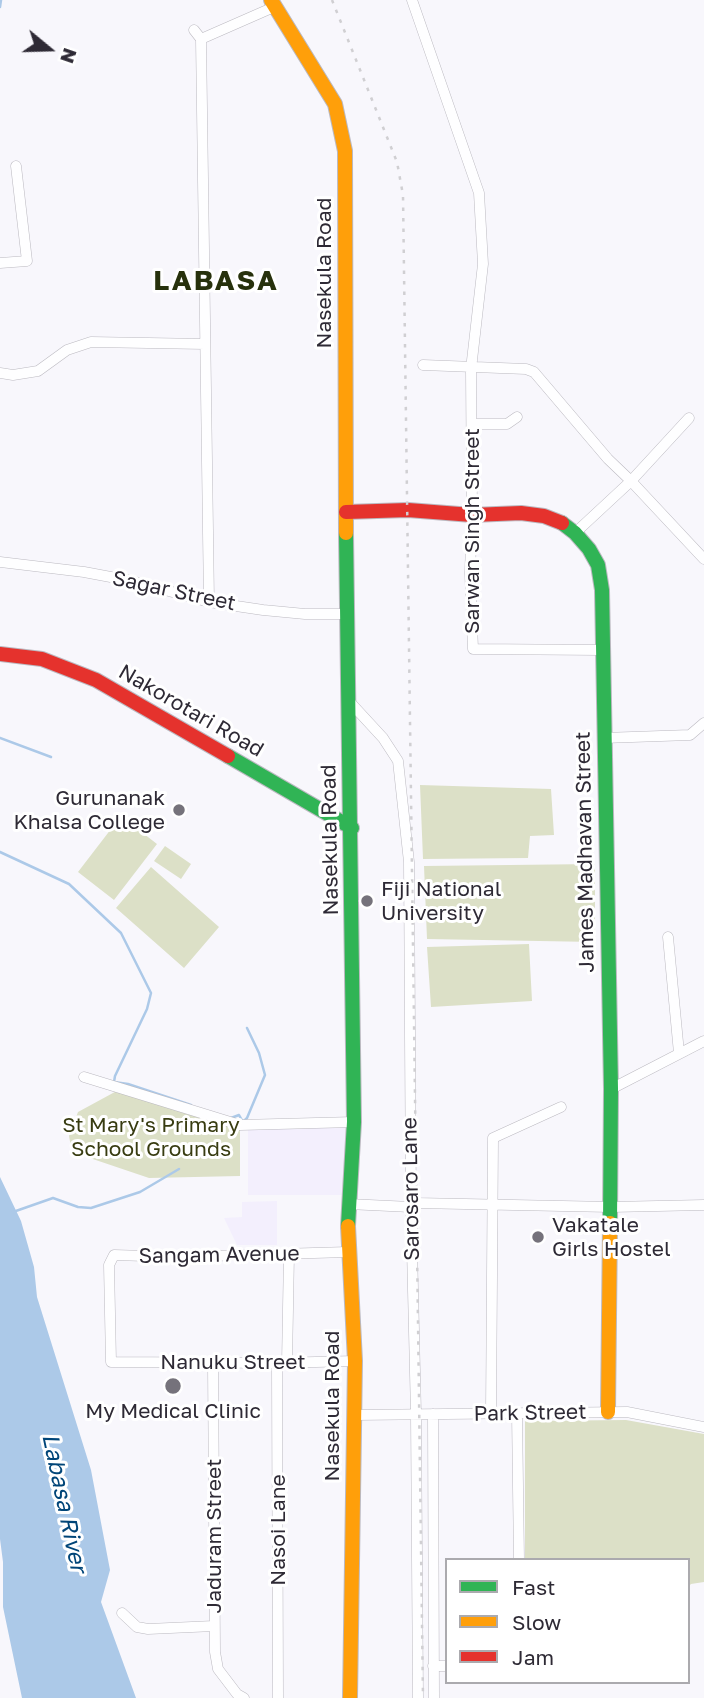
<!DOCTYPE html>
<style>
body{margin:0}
#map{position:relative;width:704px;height:1698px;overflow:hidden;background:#f8f7fc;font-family:"Golos Text",sans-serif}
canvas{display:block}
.legend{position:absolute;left:445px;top:1558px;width:245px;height:126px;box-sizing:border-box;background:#fff;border:2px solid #abaaae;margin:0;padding:9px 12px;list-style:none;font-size:21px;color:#2e2a35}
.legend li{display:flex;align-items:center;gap:14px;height:35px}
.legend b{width:35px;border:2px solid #abaaae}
.north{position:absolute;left:14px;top:14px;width:70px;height:70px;-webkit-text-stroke:5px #fff;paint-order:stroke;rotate:109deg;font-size:19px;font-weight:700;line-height:28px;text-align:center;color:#2e2a35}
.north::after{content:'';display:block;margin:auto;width:24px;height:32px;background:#2e2a35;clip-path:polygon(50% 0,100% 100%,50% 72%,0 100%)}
</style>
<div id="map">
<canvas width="704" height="1698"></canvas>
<ul class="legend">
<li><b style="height:9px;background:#30b455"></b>Fast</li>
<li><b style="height:9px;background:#ff9f0a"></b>Slow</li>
<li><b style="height:9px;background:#e5322d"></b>Jam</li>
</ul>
<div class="north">N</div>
</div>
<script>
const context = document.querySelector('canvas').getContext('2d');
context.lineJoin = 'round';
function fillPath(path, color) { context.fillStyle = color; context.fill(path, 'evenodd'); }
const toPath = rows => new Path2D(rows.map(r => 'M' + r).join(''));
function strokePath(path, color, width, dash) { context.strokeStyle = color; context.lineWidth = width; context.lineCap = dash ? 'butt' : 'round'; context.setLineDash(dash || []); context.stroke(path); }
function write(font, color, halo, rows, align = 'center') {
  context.font = font + ' "Golos Text",sans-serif'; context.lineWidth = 6; context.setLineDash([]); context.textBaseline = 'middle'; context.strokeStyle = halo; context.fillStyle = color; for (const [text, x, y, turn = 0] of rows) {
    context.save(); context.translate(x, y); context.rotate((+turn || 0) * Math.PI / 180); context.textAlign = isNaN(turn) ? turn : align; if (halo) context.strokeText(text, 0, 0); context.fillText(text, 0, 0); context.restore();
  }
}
fillPath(toPath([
 [345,1125,345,1195,248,1195,248,1126],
 [277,1201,277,1245,237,1245,224,1218,242,1217,242,1202]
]), '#f3effd');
fillPath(toPath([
 [420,785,551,789,554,835,530,836,528,858,423,859],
 [121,816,157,844,114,900,78,872],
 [165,846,191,864,181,879,154,861],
 [595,864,595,942,427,939,424,866],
 [151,867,219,927,184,968,116,908],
 [529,944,532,1001,431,1007,427,947],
 [124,1087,240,1125,240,1176,149,1178,72,1152,69,1136,78,1112],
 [626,1420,704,1434,704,1582,691,1584,688,1587,688,1560,525,1560,525,1421]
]), '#dce0c7');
fillPath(toPath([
 [0,1177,21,1221,34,1267,37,1297,91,1470,110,1570,101,1602,136,1698,22,1698,3,1607,3,1562,0,1539]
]), '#acc9e8');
strokePath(toPath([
 [0,7,1,0],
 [0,738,51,757],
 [0,852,69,884,121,933,151,993,147,1009,115,1076,114,1082,128,1084,191,1105],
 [231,1118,239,1115,243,1122,247,1118,265,1075,259,1053,247,1028],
 [13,1212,53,1198,78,1207,91,1208,140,1192,179,1169]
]), '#acc9e8', 2.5);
const street = toPath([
 [412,0,479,193,483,264,471,369,472,515,470,573,473,649,602,650],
 [194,30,201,39,209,602],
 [201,39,274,7],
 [0,263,27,261,16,166],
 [423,365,526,369,534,372,608,459,631,481,704,559],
 [0,373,13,375,38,371,67,350,91,342,205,344],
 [472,424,507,424,517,417],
 [575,533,631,481,689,418],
 [0,562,84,572,132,581,209,602,263,610,305,614,348,614],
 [348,700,383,738,398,761,409,862,411,1207,416,1414,418,1698],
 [603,738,690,735,704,723],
 [668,937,679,1053],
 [84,1077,240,1125,354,1122],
 [611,1089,704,1041],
 [348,1204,411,1207,416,1203,611,1207,704,1205],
 [348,1252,177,1257,114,1255,109,1265,111,1362,277,1363,355,1361],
 [213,1363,215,1652,218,1669,237,1694,244,1698],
 [277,1363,278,1698],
 [287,1363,289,1254],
 [491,1413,493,1138,561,1107],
 [517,1413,519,1560],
 [433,1414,434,1698],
 [355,1415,627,1412,704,1427],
 [122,1613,137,1627,148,1629,214,1626],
 [433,1666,447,1666]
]);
const fast = toPath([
 [562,523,575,533,589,549,598,565,602,590,611,1089,610,1223],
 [346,533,354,1122,348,1226],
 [228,756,352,828]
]);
const slow = toPath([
 [271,0,335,104,345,151,346,533],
 [348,1226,355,1361,350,1698],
 [608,1412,610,1223]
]);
const jam = toPath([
 [346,512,408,510,472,515,521,513,544,516,562,523],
 [0,654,42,659,96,680,228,756]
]);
strokePath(street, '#bbb9c0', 11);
strokePath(fast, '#bbb9c0', 16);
strokePath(slow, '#bbb9c0', 16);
strokePath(jam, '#bbb9c0', 16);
strokePath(street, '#fefeff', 10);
strokePath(fast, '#30b455', 14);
strokePath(slow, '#ff9f0a', 14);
strokePath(jam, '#e5322d', 14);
strokePath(toPath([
 [332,0,397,162,403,195,423,1698]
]), '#d0cfd2', 2.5, [3.5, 7]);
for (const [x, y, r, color] of [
 [179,810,7,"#75727b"],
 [367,901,7,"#75727b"],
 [538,1237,7,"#75727b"],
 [173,1386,9,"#75727b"]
]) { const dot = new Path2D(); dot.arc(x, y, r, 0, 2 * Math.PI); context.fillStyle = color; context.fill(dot); strokePath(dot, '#fff', 2.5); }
write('21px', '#2e2a35', '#fff', [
 ["Nasekula Road",324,273,-90],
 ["Sarwan Singh Street",472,531,-90],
 ["Sagar Street",174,591,12],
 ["Nakorotari Road",191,711,30],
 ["Nasekula Road",330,840,-91],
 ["James Madhavan Street",585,852,-91],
 ["Sarosaro Lane",411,1189,-91],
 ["Sangam Avenue",219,1255,-1],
 ["Nanuku Street",233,1362],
 ["Nasekula Road",332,1406,-90],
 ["Park Street",530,1413,-1],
 ["Nasoi Lane",278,1530,-90],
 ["Jaduram Street",214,1536,-90]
]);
write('21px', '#2e2a35', '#fff', [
 ["Gurunanak",165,798,"right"],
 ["Khalsa College",165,822,"right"],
 ["Fiji National",381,889],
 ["University",381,913],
 ["Vakatale",552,1225],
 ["Girls Hostel",552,1249],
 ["My Medical Clinic",173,1411,"center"]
], 'left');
write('21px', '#383c11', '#fff', [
 ["St Mary's Primary",151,1125],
 ["School Grounds",151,1149]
]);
write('italic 23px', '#004578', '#fff', [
 ["Labasa River",64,1503,78]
]);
context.letterSpacing = '2px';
write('bold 28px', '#27310c', '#fff', [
 ["LABASA",216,281]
]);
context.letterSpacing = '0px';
</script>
